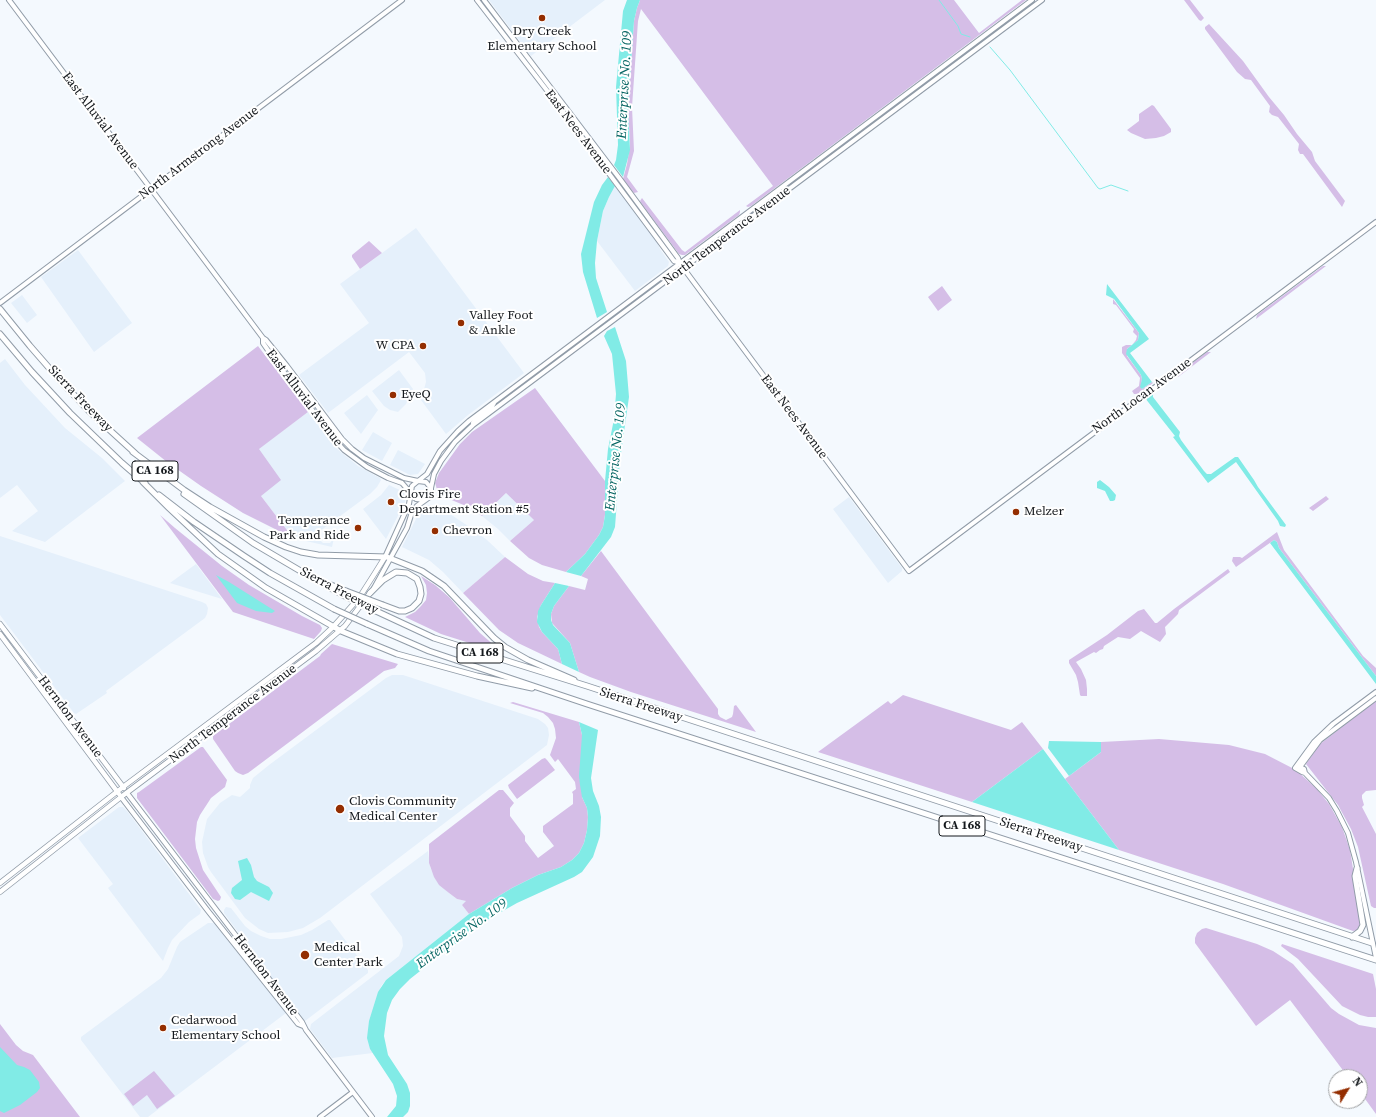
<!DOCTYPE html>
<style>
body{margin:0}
#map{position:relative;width:1376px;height:1117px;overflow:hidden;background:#f4f9fe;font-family:"Source Serif 4",serif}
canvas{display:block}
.north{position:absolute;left:1328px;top:1069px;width:40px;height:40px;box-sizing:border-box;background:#fff;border:1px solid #a1a3a5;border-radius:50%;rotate:53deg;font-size:11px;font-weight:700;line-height:16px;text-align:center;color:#15191d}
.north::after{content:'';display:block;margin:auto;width:14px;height:18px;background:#942e01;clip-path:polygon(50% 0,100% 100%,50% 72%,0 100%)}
</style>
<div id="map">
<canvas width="1376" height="1117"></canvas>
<div class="north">N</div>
</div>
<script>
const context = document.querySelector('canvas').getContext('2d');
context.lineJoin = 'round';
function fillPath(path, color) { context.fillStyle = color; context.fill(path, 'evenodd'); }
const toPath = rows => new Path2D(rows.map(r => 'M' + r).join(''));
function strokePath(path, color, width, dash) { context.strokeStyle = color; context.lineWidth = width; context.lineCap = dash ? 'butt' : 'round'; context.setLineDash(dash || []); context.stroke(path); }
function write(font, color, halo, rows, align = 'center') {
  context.font = font + ' "Source Serif 4",serif'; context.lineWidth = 4; context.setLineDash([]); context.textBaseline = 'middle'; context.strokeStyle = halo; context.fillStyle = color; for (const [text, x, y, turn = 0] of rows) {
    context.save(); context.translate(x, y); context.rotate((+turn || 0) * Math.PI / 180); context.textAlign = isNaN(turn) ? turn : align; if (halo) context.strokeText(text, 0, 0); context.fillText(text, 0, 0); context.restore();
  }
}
fillPath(toPath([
 [489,0,605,0,531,56],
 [615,186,657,241,660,249,669,262,668,266,635,291,597,241,603,211,609,197],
 [416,228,524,373,468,415,446,434,421,400,426,382,425,373,409,352,328,413,299,375,369,323,340,284],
 [78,250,132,323,94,352,41,277],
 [22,295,37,315,27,323,11,303],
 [5,359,25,385,65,428,102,458,125,481,45,542,12,531,38,511,17,485,0,498,0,363],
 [399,370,413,389,406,404,398,412,390,410,384,406,372,391],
 [367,395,378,410,361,434,344,413],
 [308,412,336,448,358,466,380,478,381,480,377,487,370,494,320,531,318,538,323,543,330,543,334,538,332,547,293,538,261,496,258,449],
 [373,432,392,443,382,461,362,450],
 [398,450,425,464,418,474,410,475,390,465],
 [389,485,404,492,406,497,405,502,386,539,363,509,381,495],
 [506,493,534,520,510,541,498,529,482,516],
 [849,497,902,568,902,571,888,583,833,509],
 [429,505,434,506,450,514,468,526,487,540,505,557,463,593,443,572,429,560,402,547,419,513,423,508],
 [0,536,202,602,206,604,208,608,207,614,205,618,106,691,107,693,76,714,74,713,0,615],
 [196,564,222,599,170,583],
 [392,675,403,675,538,719,545,724,548,728,549,735,547,745,320,918,303,928,288,932,268,933,259,929,245,918,211,872,208,867,203,853,202,842,207,819,220,803,232,795,240,797,250,788,250,785,253,778,269,765,386,678],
 [119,807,123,807,127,811,201,910,200,914,189,922,172,940,168,948,163,961,108,888,113,884,78,838],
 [428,851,430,867,437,881,449,893,457,899,467,901,462,905,469,914,386,980,381,986,370,1049,373,1053,332,1058,310,1029,311,1024,399,956,403,946,402,937,370,894],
 [226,907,231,908,245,926,251,931,261,936,270,939,281,939,301,935,312,930,328,920,330,920,368,970,368,973,305,1021,302,1019,224,913,224,910],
 [208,923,214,923,286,1013,148,1117,140,1117,81,1040,81,1037,161,978,168,969,177,947,180,942]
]), '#e5f0fb');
fillPath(toPath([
 [640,0,954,0,979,33,1022,0,1026,0,751,206,748,207,746,206,773,186,641,9,638,21,632,107,634,151,627,177,638,192,634,193,632,191,623,179,627,164,630,145,628,107,634,21,637,8],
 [1184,0,1190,0,1204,18,1201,21,1199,20],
 [1209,24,1243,61,1269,97,1284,115,1297,134,1312,152,1315,161,1345,201,1342,207,1303,154,1300,154,1298,150,1299,144,1278,117,1272,115,1269,112,1270,106,1251,80,1245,79,1237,72,1205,29,1205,27],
 [1152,105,1154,106,1171,129,1171,132,1164,136,1156,138,1145,139,1131,133,1127,130,1139,121,1139,114],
 [642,198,682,250,685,252,740,210,740,212,739,215,685,255,682,255,679,254,641,203,640,201],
 [369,241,382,253,360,269,352,257,352,255],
 [1323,266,1326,266,1256,319,1257,315],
 [942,286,952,300,938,311,928,297],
 [1113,299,1139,333,1138,340,1127,349,1127,356,1141,375,1142,379,1141,385,1142,389,1152,382,1153,383,1138,394,1134,394,1132,391,1139,386,1140,378,1122,353,1122,347,1126,345,1132,345,1136,340,1137,336,1133,332,1134,329,1116,305,1113,304],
 [258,346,308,412,259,449,281,480,261,496,293,538,243,513,201,486,167,462,137,438],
 [1207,352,1211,352,1178,377,1176,375],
 [535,388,605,481,605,515,603,527,599,535,585,554,566,572,542,565,529,558,510,541,534,520,506,493,482,516,466,506,442,496,437,490,436,486,435,483,439,473,460,444,472,432],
 [1326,496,1329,499,1313,511,1309,508],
 [160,515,175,528,222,566,249,585,302,616,320,625,322,628,321,631,314,639,233,612],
 [1277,532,1284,550,1363,656,1376,668,1376,676,1279,548,1277,542,1274,540,1236,567,1232,561,1233,557,1240,557,1242,558],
 [601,551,718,709,718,714,720,717,726,720,732,717,733,714,734,706,736,705,756,732,631,692,590,677,579,672,570,643,552,623,551,614,554,606,569,586,585,590,588,579,581,576],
 [505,557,528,574,543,581,555,583,541,605,537,617,539,627,542,632,558,649,562,664,518,643,499,630,463,593],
 [1228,569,1230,572,1179,610,1178,614,1165,627,1166,634,1160,642,1141,631,1130,639,1118,637,1104,646,1103,649,1100,650,1096,653,1094,652,1076,662,1081,669,1086,680,1087,689,1087,696,1081,696,1080,695,1078,682,1076,675,1069,663,1069,660,1107,635,1138,611,1144,609,1155,623,1157,623,1174,609],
 [421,576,435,585,449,597,480,633,504,654,441,634,405,617,415,612,421,606,426,600,427,593,426,585],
 [332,644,398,664,395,668,384,671,248,773,243,775,238,773,235,771,213,739,213,736,320,656,321,654],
 [903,695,1011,730,1022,722,1043,749,972,802,818,752,888,701,891,704],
 [1376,701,1376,790,1366,791,1362,795,1362,798,1364,805,1362,807,1376,834,1376,908,1374,908,1371,906,1358,847,1351,829,1338,805,1306,764,1320,744],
 [513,702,579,722,582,735,582,797,587,808,588,817,587,830,584,843,579,853,572,860,561,867,538,875,512,888,469,914,462,905,466,901,457,899,449,893,439,885,434,877,429,863,429,844,499,790,503,790,514,803,510,808,510,816,525,836,525,841,538,858,554,846,543,832,543,826,573,804,573,794,572,792,576,789,575,782,558,759,555,762,550,755,556,738,555,729,553,723,548,717,543,713,510,703],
 [1159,739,1229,745,1265,754,1296,770,1317,789,1329,804,1342,827,1350,850,1362,925,1358,930,1353,931,1223,884,1119,850,1065,779,1101,752,1101,742],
 [201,747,203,747,227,780,225,787,211,798,200,815,197,822,195,839,196,848,203,870,221,897,220,900,218,901,213,899,137,798,137,793,139,792],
 [545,758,547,760,555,770,517,799,509,788,508,785,542,759],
 [1206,928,1257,944,1273,951,1293,964,1331,1008,1339,1014,1359,1025,1376,1028,1376,1114,1360,1092,1360,1077,1348,1077,1290,1000,1256,1026,1195,943,1195,938,1197,933,1202,929],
 [1282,944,1373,974,1376,989,1376,1017,1368,1017,1360,1015,1342,1006,1298,959,1281,946],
 [0,1024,16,1045,23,1051,33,1055,80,1117,0,1117],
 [154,1071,175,1096,157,1109,147,1095,133,1106,124,1094]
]), '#d5bee7');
fillPath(toPath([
 [627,0,640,0,637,8,634,21,628,107,630,150,623,177,614,165,616,160,618,145,616,87,623,11],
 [608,177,615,186,609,197,603,211,597,241,595,263,596,278,607,312,597,318,583,272,581,254,594,202,602,185],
 [1107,284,1149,339,1130,353,1152,382,1142,389,1140,387,1142,379,1141,375,1126,354,1127,349,1138,340,1139,333,1114,299,1106,295],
 [615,327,626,361,629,397,620,460,615,527,611,537,581,576,566,572,585,554,599,535,603,527,605,515,605,481,608,449,614,419,616,394,612,354,604,336,607,331],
 [1153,392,1153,397,1180,432,1179,436,1181,440,1204,471,1207,474,1211,474,1235,457,1238,457,1254,480,1258,487,1286,525,1285,527,1280,526,1278,521,1236,462,1208,483,1173,437,1175,436,1145,398],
 [1100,480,1109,487,1116,495,1115,500,1113,501,1110,501,1105,491,1097,488,1097,482],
 [1274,540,1277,542,1279,548,1376,676,1376,684,1270,543],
 [216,575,229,582,275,611,272,613,256,611,237,603],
 [555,583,569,586,554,606,551,614,551,620,553,625,570,643,579,672,562,664,558,649,542,632,537,622,538,611,541,605],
 [579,722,598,730,591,778,593,791,599,806,601,817,600,836,593,857,582,872,574,877,517,903,487,920,429,964,410,979,400,989,392,1000,387,1013,384,1036,388,1055,407,1084,410,1093,410,1106,408,1112,403,1117,387,1117,396,1106,397,1096,393,1084,370,1049,367,1038,369,1021,378,992,386,980,469,914,512,888,538,875,561,867,572,860,579,853,584,843,587,830,588,817,587,808,582,797,580,785,579,776,582,735],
 [1049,741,1101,742,1101,752,1069,776,1048,748],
 [1043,749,1065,779,1119,850,972,802],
 [247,858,251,865,254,877,257,881,269,887,273,893,269,901,251,892,240,900,235,899,231,893,232,888,242,880,238,861],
 [0,1047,17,1065,24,1067,30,1070,39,1082,40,1088,37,1092,20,1105,4,1113,0,1111]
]), '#81ebe6');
strokePath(toPath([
 [939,0,958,26,961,34,970,37],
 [990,47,1010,70,1098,188,1100,189,1111,185,1128,191]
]), '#81ebe6', 1);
const secondary = toPath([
 [9,0,263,338,266,340,287,366,342,439,352,449,364,458,404,478,418,481,427,474,440,451,458,431,469,421,1032,0],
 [477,0,552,97,674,261,680,263],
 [484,0,620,179,678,258,680,263,687,273,909,571,1376,222],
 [0,303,402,0],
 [263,338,263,343,274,359,333,438,344,450,367,467,388,478,402,483,416,499,425,500],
 [473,423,491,408,494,403],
 [431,488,434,474,441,461,455,442,473,425,1042,0],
 [374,588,407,528,412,512,417,506,431,496,431,488,426,482,418,481,412,486,409,504,385,557],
 [1376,698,1320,740,1300,767,1304,769,1305,773,1329,798,1337,811,1348,833,1356,862,1376,958],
 [1305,773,1302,772,1295,768,1314,742,1333,724,1376,692],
 [127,793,302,1022,306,1030,372,1117],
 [121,797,208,911,298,1024,303,1026],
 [320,1117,353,1092]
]);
const primary = toPath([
 [0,624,124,788],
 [0,634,119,794],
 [0,883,123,787,316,643,333,627,359,598,375,573,385,557],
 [0,892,121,797,316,651,345,626,370,593]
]);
const highway = toPath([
 [0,309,30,346,57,377,91,413,136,454],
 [0,334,32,372,70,413,122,463,145,483],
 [133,452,184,490,210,507,264,537,286,547,301,552,318,555,387,557,422,571,444,586,494,638,505,647,528,660,574,680],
 [143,482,169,508,218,554,266,588,341,631,397,654,477,676,532,688],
 [184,494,253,543,309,576,343,595],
 [159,495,194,522,244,556,270,573,334,609],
 [331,585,346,591],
 [370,593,383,580,396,572,407,573,417,579,420,587,421,594,419,601,412,608,405,611,399,611,383,605],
 [376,611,434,638,587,686,1372,943],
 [367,624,429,651,587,704,1376,960],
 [1352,937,1360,931,1363,925,1355,876,1357,868]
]);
strokePath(secondary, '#919ca8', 6);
strokePath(primary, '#919ca8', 6);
strokePath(highway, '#919ca8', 7);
strokePath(secondary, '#fff', 4);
strokePath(primary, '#fff', 4.5);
strokePath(highway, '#fff', 5);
const highwayBridge = toPath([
 [346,591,383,605],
 [343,595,376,611],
 [334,609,367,624]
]);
strokePath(highwayBridge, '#919ca8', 7, []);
strokePath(highwayBridge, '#fff', 5);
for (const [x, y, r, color] of [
 [542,18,4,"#942e01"],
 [461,323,4,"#942e01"],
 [423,346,4,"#942e01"],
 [393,395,4,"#942e01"],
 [391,502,4,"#942e01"],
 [1016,512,4,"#942e01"],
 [358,528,4,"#942e01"],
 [435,531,4,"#942e01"],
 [340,809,5,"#942e01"],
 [305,955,5,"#942e01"],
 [163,1028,4,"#942e01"]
]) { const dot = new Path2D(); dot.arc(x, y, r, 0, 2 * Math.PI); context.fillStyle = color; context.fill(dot); strokePath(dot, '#fff', 1.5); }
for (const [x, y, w] of [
 [155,471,46],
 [480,653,46],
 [962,826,46]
]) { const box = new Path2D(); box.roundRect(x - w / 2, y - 10, w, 20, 3); context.fillStyle = '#fff'; context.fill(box); strokePath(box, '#15191d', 1); }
write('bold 12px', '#15191d', null, [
 ["CA 168",155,471],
 ["CA 168",480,653],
 ["CA 168",962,826]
]);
write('13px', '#15191d', '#fff', [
 ["Dry Creek",542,32,"center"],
 ["Elementary School",542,47,"center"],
 ["Valley Foot",469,316],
 ["& Ankle",469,331],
 ["W CPA",415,346,"right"],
 ["EyeQ",401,395],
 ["Clovis Fire",399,495],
 ["Department Station #5",399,510],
 ["Melzer",1024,512],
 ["Temperance",350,521,"right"],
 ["Park and Ride",350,536,"right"],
 ["Chevron",443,531],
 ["Clovis Community",349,802],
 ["Medical Center",349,817],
 ["Medical",314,948],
 ["Center Park",314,963],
 ["Cedarwood",171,1021],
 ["Elementary School",171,1036]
], 'left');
write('13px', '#15191d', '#fff', [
 ["East Alluvial Avenue",100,121,53],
 ["East Nees Avenue",578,132,53],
 ["North Armstrong Avenue",199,153,-37],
 ["North Temperance Avenue",727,236,-37],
 ["North Locan Avenue",1142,396,-36],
 ["East Alluvial Avenue",304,398,53],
 ["Sierra Freeway",80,399,46],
 ["East Nees Avenue",794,417,53],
 ["Sierra Freeway",339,591,28],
 ["Sierra Freeway",641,705,18],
 ["North Temperance Avenue",233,714,-37],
 ["Herndon Avenue",70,717,53],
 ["Sierra Freeway",1041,835,18],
 ["Herndon Avenue",266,975,53]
]);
write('italic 14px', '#056562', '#fff', [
 ["Enterprise No. 109",625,85,-87],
 ["Enterprise No. 109",616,457,-84],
 ["Enterprise No. 109",462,934,-36]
]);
</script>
